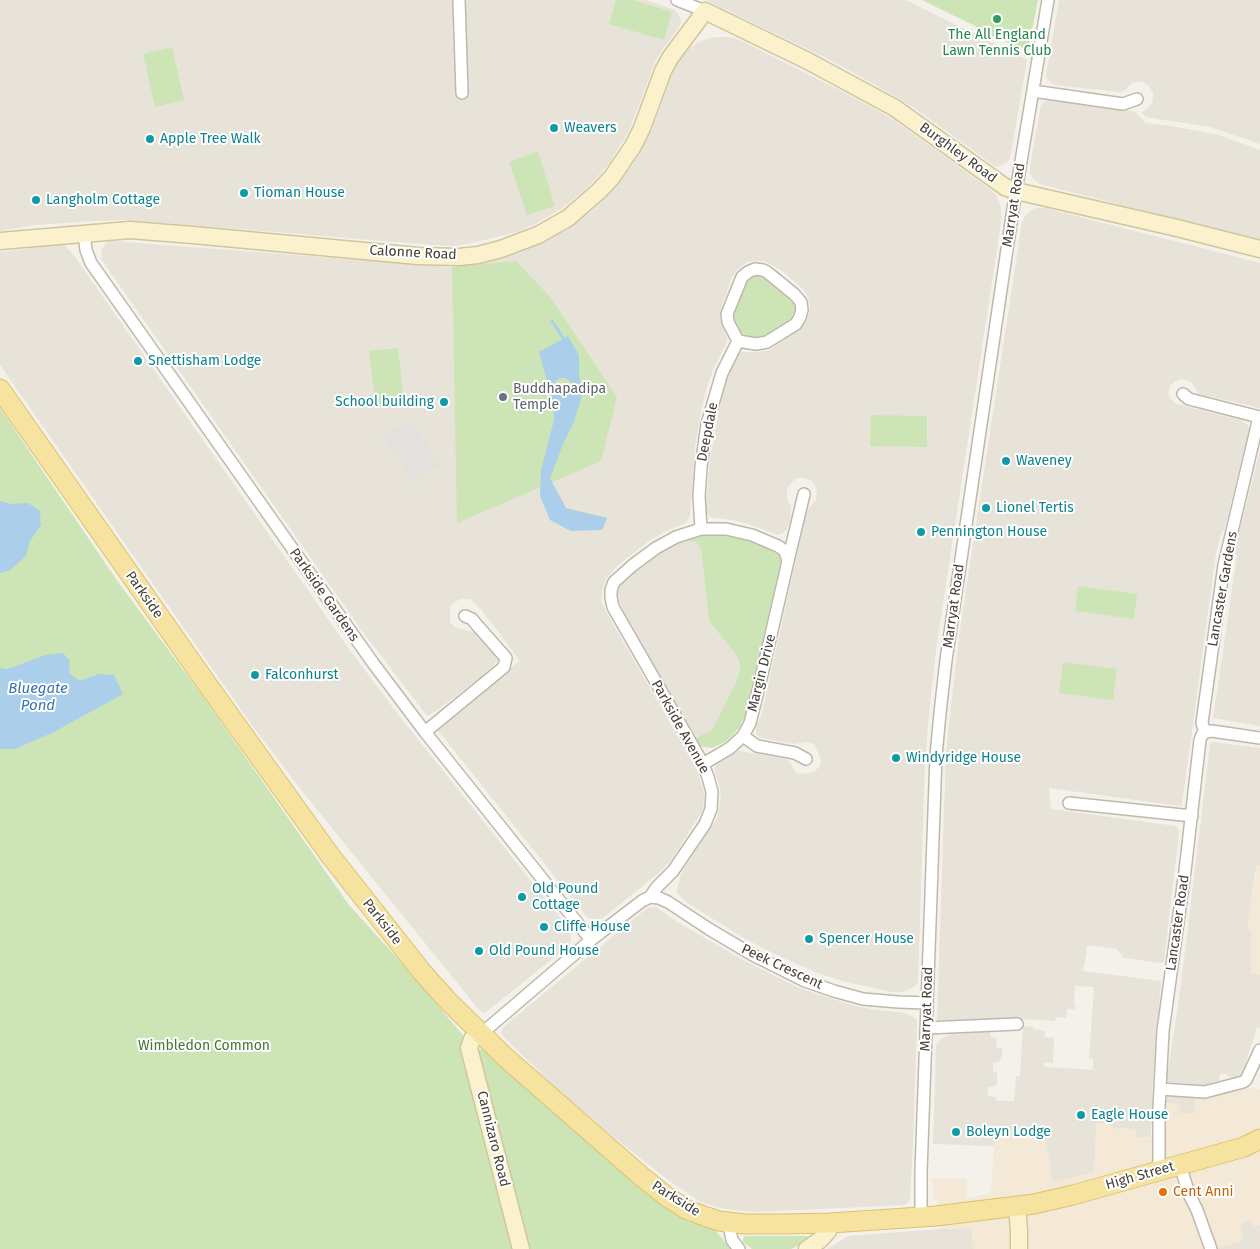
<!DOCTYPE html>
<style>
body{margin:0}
canvas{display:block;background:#f4f1ea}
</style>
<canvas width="1260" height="1249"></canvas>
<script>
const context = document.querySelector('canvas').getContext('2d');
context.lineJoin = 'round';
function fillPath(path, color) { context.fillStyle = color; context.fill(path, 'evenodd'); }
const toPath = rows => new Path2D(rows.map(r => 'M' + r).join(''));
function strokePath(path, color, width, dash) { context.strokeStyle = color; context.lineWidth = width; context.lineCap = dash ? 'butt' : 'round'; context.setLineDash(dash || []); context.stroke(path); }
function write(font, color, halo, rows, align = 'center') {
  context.font = font + ' "Fira Sans",sans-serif'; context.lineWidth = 4; context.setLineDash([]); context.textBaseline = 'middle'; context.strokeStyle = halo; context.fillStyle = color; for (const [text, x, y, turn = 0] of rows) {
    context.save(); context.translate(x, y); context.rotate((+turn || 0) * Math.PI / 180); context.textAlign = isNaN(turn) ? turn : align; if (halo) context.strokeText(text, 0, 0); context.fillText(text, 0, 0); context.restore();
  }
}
fillPath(toPath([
 [0,0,646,0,672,9,676,11,681,20,680,26,665,46,656,60,629,131,610,162,594,181,580,194,561,209,533,225,517,232,472,243,455,246,432,245,127,220,94,221,35,225,0,231],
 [706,0,906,0,1027,60,1010,159,1006,163,996,167,913,107,881,88,828,59],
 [1059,0,1260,0,1260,144,1210,127,1146,117,1141,113,1149,107,1153,101,1153,93,1149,86,1143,82,1138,81,1132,83,1124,91,1119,92,1054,85,1048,80,1046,75],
 [718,37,730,37,742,41,851,96,891,118,990,189,997,196,1001,208,1001,223,936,650,929,714,925,763,918,982,914,987,903,992,892,992,842,981,815,972,766,950,739,935,687,903,677,893,678,884,683,870,717,818,720,804,721,792,718,781,715,774,715,767,719,760,727,755,739,751,783,758,788,760,796,772,801,774,814,772,819,767,821,762,817,749,814,744,808,742,793,744,767,739,759,737,756,734,756,727,762,713,806,514,808,509,816,500,817,489,811,480,803,478,797,478,792,482,787,489,787,499,791,506,790,521,787,529,783,533,778,535,760,528,738,521,710,517,707,514,706,508,710,459,716,426,722,395,730,370,738,354,741,352,757,352,770,350,800,328,807,320,809,312,810,306,808,297,802,288,781,270,766,262,759,261,747,262,738,269,732,277,720,311,721,320,727,339,726,344,713,370,706,390,701,411,695,447,690,516,686,523,664,532,649,541,617,566,607,578,603,587,601,599,605,610,697,770,703,789,704,797,703,810,671,860,661,871,603,918,597,920,590,919,586,916,436,728,520,661,480,608,470,599,461,599,455,602,451,605,450,613,450,622,456,628,478,633,497,657,498,661,481,677,435,712,427,716,360,628,101,259,102,249,106,242,112,241,451,267,484,263,516,254,540,244,567,230,593,210,606,198,631,167,639,154,653,127,671,77,677,64,686,51,697,43,706,39],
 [1048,100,1101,105,1135,112,1146,123,1172,126,1219,135,1260,150,1260,241,1040,184,1033,179,1030,174,1030,166,1041,105,1043,103],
 [1036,208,1045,208,1260,263,1260,408,1199,394,1192,383,1186,380,1180,379,1174,382,1170,386,1168,393,1170,398,1176,404,1240,420,1248,425,1249,430,1224,531,1222,531,1216,553,1182,805,1180,806,1049,788,1051,809,1176,826,1178,828,1179,833,1164,962,1160,963,1124,958,1117,949,1089,945,1086,948,1087,950,1083,971,1161,981,1153,1077,1151,1137,1136,1137,1136,1130,1130,1129,1129,1128,1112,1129,1094,1172,1053,1183,1018,1136,994,1146,933,1144,936,1045,941,1039,951,1034,987,1031,990,1033,991,1037,997,1038,996,1047,1002,1048,1002,1058,998,1062,993,1063,993,1071,997,1072,997,1085,993,1087,988,1087,988,1096,996,1097,997,1101,1014,1101,1016,1076,1020,1076,1023,1026,1033,1027,1033,1029,1045,1031,1045,1037,1054,1038,1053,1063,1044,1062,1044,1067,1097,1070,1097,1069,1093,1069,1093,1059,1089,1058,1094,987,1075,986,1074,1004,1075,1004,1075,1009,1067,1009,1066,1018,1056,1017,1055,1021,1021,1019,937,1020,946,752,959,636,1022,222,1026,215,1030,211],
 [57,245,64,245,73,254,349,649,397,713,570,930,571,940,570,944,567,947,485,1013,480,1011,302,791,254,728,0,365,0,252],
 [1260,451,1260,726,1213,718,1237,555,1234,553],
 [686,539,696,541,701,549,709,621,737,656,739,661,740,668,737,680,712,730,696,738,625,614,619,601,617,593,621,585,629,576,648,561,670,547],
 [1214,742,1260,748,1260,866,1257,865,1254,879,1248,929,1251,930,1251,973,1260,975,1260,1031,1260,1028,1257,1027,1241,1078,1232,1079,1226,1074,1222,1074,1219,1076,1220,1081,1215,1081,1216,1085,1209,1086,1167,1082,1167,1067,1169,1065,1181,984,1210,745,1210,743],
 [651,907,656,907,674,920,741,959,799,988,852,1005,869,1009,906,1013,915,1018,917,1021,913,1142,910,1199,908,1203,904,1205,755,1212,725,1209,701,1202,668,1180,620,1142,560,1092,505,1038,501,1033,503,1028,508,1023,646,909],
 [1166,1094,1186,1096,1195,1098,1196,1113,1179,1113,1179,1104,1166,1103],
 [1252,1220,1254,1226,1260,1225,1260,1249,1213,1249,1240,1224],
 [972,1228,973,1249,827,1249,848,1236,940,1229]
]), '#e7e3d8');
fillPath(toPath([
 [1257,865,1260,866,1260,975,1251,973,1251,930,1247,929],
 [1247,1087,1260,1090,1260,1225,1254,1227,1251,1220,1240,1224,1243,1241,1213,1249,973,1249,972,1228,940,1229,938,1201,934,1199,933,1195,932,1178,967,1179,966,1198,991,1193,994,1137,1018,1136,1018,1128,1044,1128,1053,1183,1094,1172,1096,1123,1111,1123,1112,1129,1130,1128,1130,1129,1136,1129,1136,1137,1164,1138,1166,1103,1180,1104,1179,1113,1195,1113,1195,1098,1201,1099]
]), '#f4e9d7');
fillPath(toPath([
 [616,0,633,0,672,12,664,40,609,24],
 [922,0,1038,0,1028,50,994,37,983,30],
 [172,47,184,100,155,107,143,54],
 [538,152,555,206,527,215,509,162],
 [516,261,551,298,617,397,601,461,457,523,452,267],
 [752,275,763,275,780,288,794,302,795,306,795,313,790,321,766,337,756,339,749,338,742,333,737,328,732,314,745,279],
 [398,348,404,403,376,407,369,351],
 [0,408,116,579,204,698,349,905,399,960,462,1034,463,1040,477,1050,483,1049,636,1181,687,1221,713,1228,731,1249,0,1249],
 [871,415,927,416,927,447,870,446],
 [713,535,733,536,761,545,778,554,783,561,749,707,739,728,725,742,712,748,699,746,696,738,712,730,737,680,740,668,739,661,737,656,709,621,701,549,696,542,686,539,694,536],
 [1078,586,1137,594,1134,619,1075,611],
 [1063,662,1117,669,1113,700,1059,693],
 [745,1236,807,1236,808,1237,808,1241,791,1249,752,1249,743,1242,743,1238]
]), '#cde5b6');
fillPath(toPath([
 [409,419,441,464,415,482,383,437]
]), '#e3e1de');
fillPath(toPath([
 [568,336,579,355,579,376,583,392,574,422,564,442,550,478,566,508,607,518,602,530,571,531,550,520,540,496,541,470,554,420,554,406,539,352],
 [560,378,566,378,573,384,571,392,566,396,560,396,553,388,555,382],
 [0,501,11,504,28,503,40,511,41,525,30,541,26,556,10,570,0,573],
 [63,653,69,660,70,674,80,681,99,674,114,675,123,694,54,732,15,749,0,749,0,668,8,669,45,655]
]), '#abceeb');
strokePath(toPath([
 [552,321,565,341]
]), '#abceeb', 3);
const street = toPath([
 [459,0,462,93],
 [677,0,705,11],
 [1033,91,1123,104,1137,99],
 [84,233,86,250,91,263,373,663,425,732,591,940],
 [755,269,763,270,767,272,794,294,801,302,802,310,800,317,796,324,767,342,756,344,738,341,728,322,727,314,742,277,748,272,755,269],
 [1183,394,1189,399,1259,417,1224,565,1202,723,1205,732],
 [701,529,699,496,701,467,707,424,722,373,738,341],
 [788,561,804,494],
 [425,732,504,667,506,658,476,624,472,619,465,616],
 [743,736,757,746,795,753,806,759],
 [1069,803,1192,816],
 [650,897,659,898,668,902,709,929,751,954,805,981,834,991,863,999,898,1002,927,1003],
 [927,1028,1017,1024],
 [481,1034,591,940,642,901,650,897,657,887,673,871,705,824,711,809,712,792,708,777,703,764,613,607,611,597,611,590,614,582,633,565,656,548,676,537,701,529,726,529,752,535,778,546,785,551,788,561,759,687,750,723,743,736,730,748,703,764],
 [1160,1089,1205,1092,1243,1082,1246,1080,1260,1050],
 [1180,1165,1189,1194,1197,1210,1211,1249],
 [1157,1172,1159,1161,1159,1108,1163,1031,1185,871,1200,740,1202,735,1205,732,1212,731,1260,738],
 [921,1217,921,1172,936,756,940,713,946,660,1013,209,1048,0],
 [730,1222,730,1230,732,1240,739,1249]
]);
const secondary = toPath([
 [0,241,130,230,193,235,418,256,459,257,478,255,501,249,538,235,568,218,599,191,612,177,633,146,642,128,663,71,670,58,705,11,808,61,895,108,1005,187,1016,191,1177,228,1260,249],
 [481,1034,472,1039,469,1048,521,1249],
 [1017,1206,1019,1231,1019,1249],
 [807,1249,820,1240,828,1231,830,1223]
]);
const primary = toPath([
 [0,389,207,684,329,854,422,972,448,1001,505,1057,641,1176,666,1196,686,1209,704,1216,719,1221,745,1224,783,1224,830,1223,936,1216,1034,1204,1073,1195,1244,1147,1260,1139]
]);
strokePath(street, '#bfb9ad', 14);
strokePath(secondary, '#d0c69d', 19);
strokePath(primary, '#dbc170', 21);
strokePath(street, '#fff', 11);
strokePath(secondary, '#fbf2cd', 16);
strokePath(primary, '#f7e3a0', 19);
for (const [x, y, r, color] of [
 [997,19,5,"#2e9e5b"],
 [554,128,5,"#0f9aa8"],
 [150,139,5,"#0f9aa8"],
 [244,193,5,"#0f9aa8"],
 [36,200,5,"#0f9aa8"],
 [138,361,5,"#0f9aa8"],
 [503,397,5,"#6b7280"],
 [444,402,5,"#0f9aa8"],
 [1006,461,5,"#0f9aa8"],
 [986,508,5,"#0f9aa8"],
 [921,532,5,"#0f9aa8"],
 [255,675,5,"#0f9aa8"],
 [896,758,5,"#0f9aa8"],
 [522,897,5,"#0f9aa8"],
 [544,927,5,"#0f9aa8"],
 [809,939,5,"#0f9aa8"],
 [479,951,5,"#0f9aa8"],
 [1081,1115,5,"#0f9aa8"],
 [956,1132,5,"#0f9aa8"],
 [1163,1192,5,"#e8710a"]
]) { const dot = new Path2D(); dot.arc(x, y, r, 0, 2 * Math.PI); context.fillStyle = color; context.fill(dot); strokePath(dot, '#fff', 2); }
write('14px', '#27864d', '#fff', [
 ["The All England",997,35],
 ["Lawn Tennis Club",997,51]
]);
write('14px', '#0d838f', '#fff', [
 ["Weavers",564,128],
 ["Apple Tree Walk",160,139],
 ["Tioman House",254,193],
 ["Langholm Cottage",46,200],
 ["Snettisham Lodge",148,361],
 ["School building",434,402,"right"],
 ["Waveney",1016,461],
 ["Lionel Tertis",996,508],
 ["Pennington House",931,532],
 ["Falconhurst",265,675],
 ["Windyridge House",906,758],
 ["Old Pound",532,889],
 ["Cottage",532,905],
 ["Cliffe House",554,927],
 ["Spencer House",819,939],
 ["Old Pound House",489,951],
 ["Eagle House",1091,1115],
 ["Boleyn Lodge",966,1132]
], 'left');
write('14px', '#474238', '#fff', [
 ["Burghley Road",958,153,36],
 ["Marryat Road",1014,205,-81],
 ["Calonne Road",413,253,3],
 ["Deepdale",708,432,-79],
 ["Lancaster Gardens",1223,589,-80],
 ["Parkside",144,595,55],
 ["Parkside Gardens",324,595,55],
 ["Marryat Road",954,606,-82],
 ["Margin Drive",762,673,-76],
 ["Parkside Avenue",680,727,61],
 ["Parkside",382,922,52],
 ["Lancaster Road",1178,923,-82],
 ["Peek Crescent",782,967,25],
 ["Marryat Road",927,1009,-88],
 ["Cannizaro Road",493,1139,76],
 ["High Street",1140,1176,-16],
 ["Parkside",676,1199,32]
]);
write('14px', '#5b616d', '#fff', [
 ["Buddhapadipa",513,389],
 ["Temple",513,405]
], 'left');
write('14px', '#46752f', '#fff', [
 ["Wimbledon Common",204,1046]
]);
write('14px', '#c56008', '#fff', [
 ["Cent Anni",1173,1192]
], 'left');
write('italic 15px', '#3975ac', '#fff', [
 ["Bluegate",38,689],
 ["Pond",38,706]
]);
</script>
